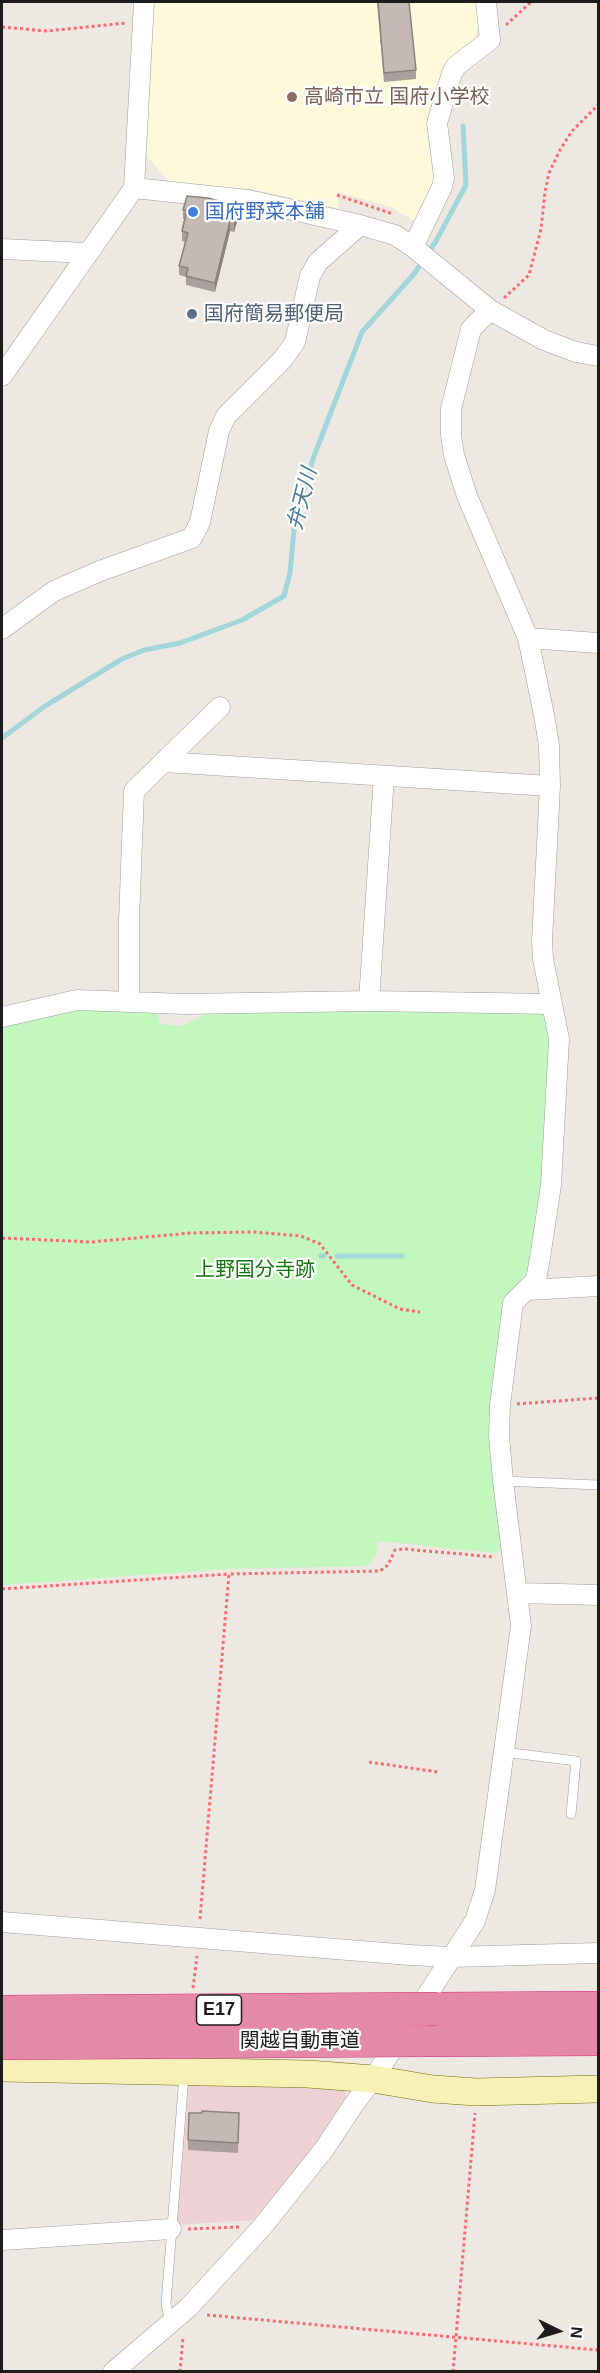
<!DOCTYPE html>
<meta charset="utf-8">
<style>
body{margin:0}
#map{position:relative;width:600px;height:2373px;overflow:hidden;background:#ede8e2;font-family:Helvetica,sans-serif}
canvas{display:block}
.frame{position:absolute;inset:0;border:3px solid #1c1c1c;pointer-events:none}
.north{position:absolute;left:528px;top:2301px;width:60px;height:60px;-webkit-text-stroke:4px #fff;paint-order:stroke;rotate:95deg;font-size:16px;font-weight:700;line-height:24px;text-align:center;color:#1c1c1c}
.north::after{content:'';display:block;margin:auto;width:21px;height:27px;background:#1c1c1c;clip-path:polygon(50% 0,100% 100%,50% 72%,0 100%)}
</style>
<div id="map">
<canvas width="600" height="2373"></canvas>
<div class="frame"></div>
<div class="north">N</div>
</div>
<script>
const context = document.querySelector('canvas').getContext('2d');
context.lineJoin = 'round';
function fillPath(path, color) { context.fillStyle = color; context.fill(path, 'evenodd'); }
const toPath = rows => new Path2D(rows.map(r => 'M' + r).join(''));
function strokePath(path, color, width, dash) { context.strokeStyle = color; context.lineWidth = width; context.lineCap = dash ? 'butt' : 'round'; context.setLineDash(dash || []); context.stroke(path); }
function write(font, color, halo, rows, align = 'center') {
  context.font = font + ' Helvetica,"Noto Sans JP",sans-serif'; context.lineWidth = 4.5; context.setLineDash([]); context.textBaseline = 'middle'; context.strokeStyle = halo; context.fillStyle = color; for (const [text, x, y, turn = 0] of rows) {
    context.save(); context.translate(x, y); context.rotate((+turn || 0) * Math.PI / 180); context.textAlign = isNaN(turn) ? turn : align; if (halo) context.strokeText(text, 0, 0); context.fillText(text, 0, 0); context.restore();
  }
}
fillPath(toPath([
 [189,2085,344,2089,349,2101,329,2132,253,2220,176,2225]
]), '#eed1d4');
fillPath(toPath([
 [152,2,476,2,479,27,474,40,451,61,437,176,419,224,391,207,338,192,339,208,251,189,170,183,142,150]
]), '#fef9da');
fillPath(toPath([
 [371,1004,545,1012,552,1021,542,1200,526,1273,514,1288,506,1312,503,1548,496,1553,378,1541,376,1555,367,1566,227,1569,2,1585,2,1021,77,1007,156,1007,160,1024,183,1026,211,1011]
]), '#c2f8be');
strokePath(toPath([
 [2,738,45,706,122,659,144,650,180,643,242,620,284,596,290,573,295,519,314,456,362,332,414,274,436,241,466,185,463,126],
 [321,1256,324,1256],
 [337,1256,402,1256]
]), '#a3d6da', 5);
const lane = toPath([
 [503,1481,598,1485],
 [504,1752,576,1761,571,1814],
 [174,2319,168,2313,166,2304,184,2075]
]);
const street = toPath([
 [134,188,248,200,360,225,395,235,413,247,490,310,544,340,576,352,598,356],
 [413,247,442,187,444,177,437,123,452,73,456,66,490,40,486,2],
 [2,249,87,253],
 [2,376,134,188,144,2],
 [2,629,54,591,100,571,192,538,200,522,219,431,226,416,283,359,295,342,310,276,318,262,360,225],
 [528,638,598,643],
 [164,762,550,786],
 [129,1001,129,921,134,791,220,707],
 [369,1001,384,776],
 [2,1017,77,1000,185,1004,369,1001,551,1004],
 [528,1290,598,1286],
 [518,1593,598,1595],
 [2,1922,410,1955,452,1957,598,1953],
 [2,2240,171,2229],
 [113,2372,189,2307,263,2226,325,2148,354,2104,373,2079,475,1921,485,1890,521,1626,503,1481,499,1436,500,1405,513,1303,536,1280,540,1258,551,1185,559,1039,543,959,542,941,550,786,549,745,544,715,528,638,467,496,454,455,451,435,451,409,471,329,490,310]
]);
const secondary = toPath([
 [2,2068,308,2074,373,2079,433,2089,476,2092,598,2089]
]);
const highway = toPath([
 [437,2009,598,2008],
 [419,2040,598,2039]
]);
strokePath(lane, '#9d9d9d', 10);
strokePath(street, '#9d9d9d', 21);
strokePath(secondary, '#6f6a07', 28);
strokePath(highway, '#d2287c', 34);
strokePath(toPath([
 [506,25,531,2],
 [2,27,47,31,126,23],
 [337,195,393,214],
 [504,298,529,275,541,229,545,192,549,173,560,150,572,131,598,105],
 [2,1238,91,1242,191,1233,255,1232,301,1236,320,1244,352,1285,400,1309,420,1312],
 [517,1404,598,1398],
 [2,1589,229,1574],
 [369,1762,438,1772],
 [200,1919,229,1574,380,1571,388,1565,395,1550,404,1549,495,1557],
 [193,1988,197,1956],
 [188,2229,239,2227],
 [207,2315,598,2350],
 [180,2372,183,2337],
 [453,2372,475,2113]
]), '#f66a71', 3, [3, 3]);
strokePath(lane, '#fff', 9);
strokePath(street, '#fff', 20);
strokePath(secondary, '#f7f1b5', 27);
strokePath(highway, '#e48aa8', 33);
const highwayBridge = toPath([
 [2,2012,437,2009],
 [2,2043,419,2040]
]);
strokePath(highwayBridge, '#d2287c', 34, []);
strokePath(highwayBridge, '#e48aa8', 33);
fillPath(toPath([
 [377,2,409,2,416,70,416,79,384,82],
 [183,210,239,215,234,232,230,231,215,292,186,285,186,277,179,275,179,266,185,242,182,241,182,231,184,219,183,219],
 [239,2123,238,2153,188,2150,188,2140]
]), '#a99f9c');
fillPath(toPath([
 [239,206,239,215,234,232,234,222],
 [230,221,230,231,215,292,215,283]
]), '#8a827f');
const building = toPath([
 [378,2,409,2,416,70,384,73,378,2],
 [187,196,208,198,239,206,234,222,230,221,215,283,186,276,188,268,179,266,188,233,182,231,187,210,183,210,187,196],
 [202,2111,239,2113,238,2143,188,2140,189,2113,202,2113,202,2111]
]);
fillPath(building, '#c5b9b5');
strokePath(building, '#8a827f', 1.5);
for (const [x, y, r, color] of [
 [292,97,6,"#8d6e63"],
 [193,212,6,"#3f7fe0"],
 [192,314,6,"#5c6f8a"]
]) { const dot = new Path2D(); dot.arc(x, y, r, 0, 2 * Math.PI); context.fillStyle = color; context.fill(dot); strokePath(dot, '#fff', 2); }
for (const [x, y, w] of [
 [219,2010,45]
]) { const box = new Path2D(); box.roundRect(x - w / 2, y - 15, w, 30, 4.5); context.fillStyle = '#fff'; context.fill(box); strokePath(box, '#1c1c1c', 1.5); }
write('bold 18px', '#1c1c1c', null, [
 ["E17",219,2010]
]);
write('20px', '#785e54', '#fff', [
 ["高崎市立 国府小学校",304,97]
], 'left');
write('20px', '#366cbe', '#fff', [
 ["国府野菜本舗",205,212]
], 'left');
write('20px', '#4e5e75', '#fff', [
 ["国府簡易郵便局",204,314]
], 'left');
write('20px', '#15760e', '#fff', [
 ["上野国分寺跡",255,1270]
]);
write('20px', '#1c1c1c', '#fff', [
 ["関越自動車道",300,2041]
]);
write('italic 21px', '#457c99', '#fff', [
 ["弁天川",303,499,-76]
]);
</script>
